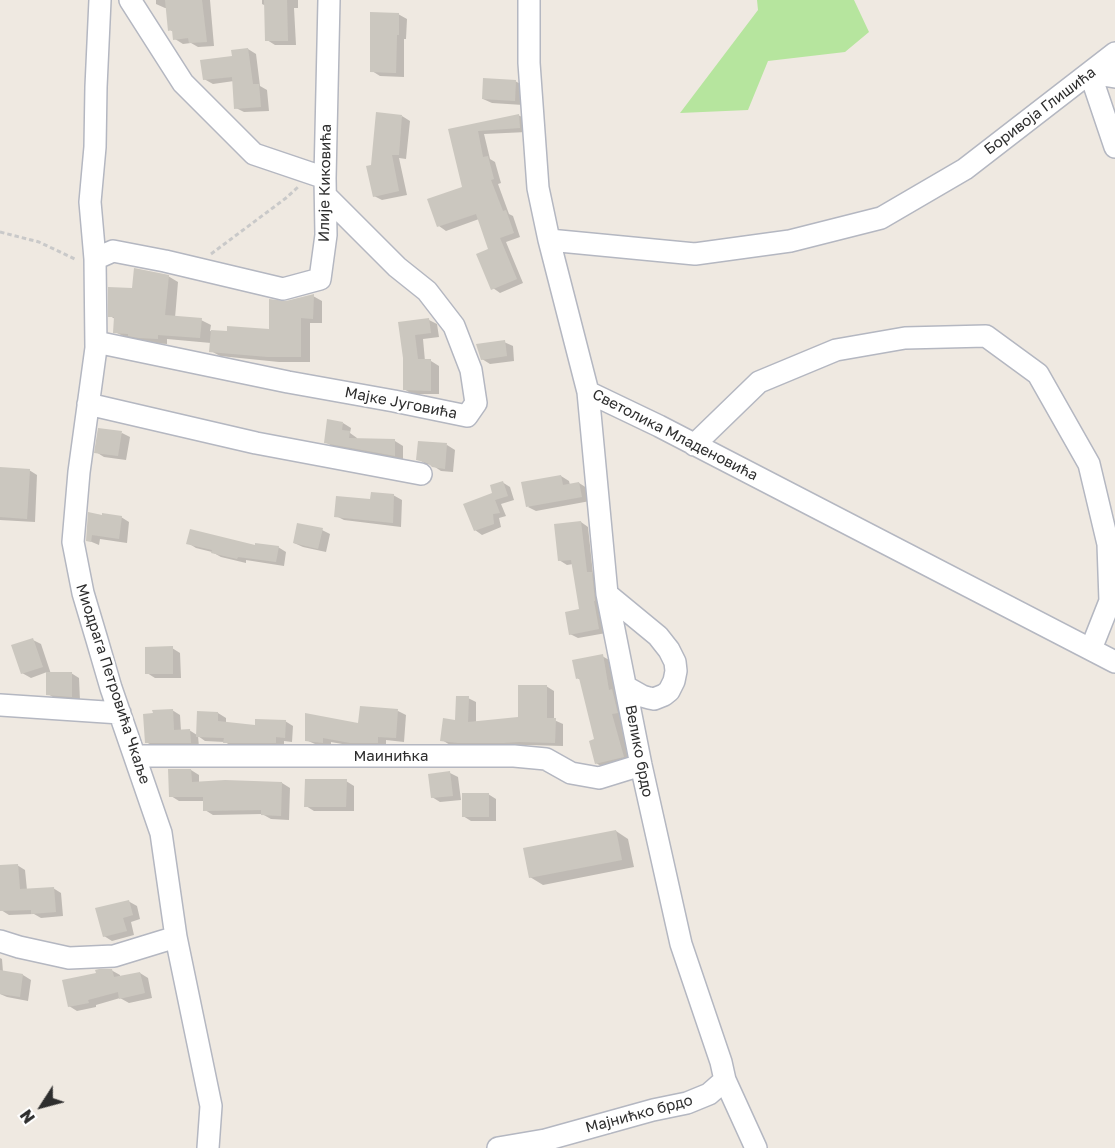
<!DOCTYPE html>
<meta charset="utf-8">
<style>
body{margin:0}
#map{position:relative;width:1115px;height:1148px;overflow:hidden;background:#efe9e1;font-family:"Golos Text",sans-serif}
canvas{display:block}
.north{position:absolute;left:12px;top:1076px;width:60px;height:60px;-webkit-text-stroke:4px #fff;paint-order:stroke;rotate:234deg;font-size:16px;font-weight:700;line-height:24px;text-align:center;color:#2e2e2e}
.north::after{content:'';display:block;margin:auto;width:21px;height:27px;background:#2e2e2e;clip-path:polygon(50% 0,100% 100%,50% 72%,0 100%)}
</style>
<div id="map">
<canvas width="1115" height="1148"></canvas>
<div class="north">N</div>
</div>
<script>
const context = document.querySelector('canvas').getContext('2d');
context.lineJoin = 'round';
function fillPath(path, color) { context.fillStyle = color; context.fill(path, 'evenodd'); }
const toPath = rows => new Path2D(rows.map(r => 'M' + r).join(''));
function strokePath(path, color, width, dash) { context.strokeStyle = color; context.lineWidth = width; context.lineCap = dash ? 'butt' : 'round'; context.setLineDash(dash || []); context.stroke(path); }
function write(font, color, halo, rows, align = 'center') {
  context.font = font + ' "Golos Text",sans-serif'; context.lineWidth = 5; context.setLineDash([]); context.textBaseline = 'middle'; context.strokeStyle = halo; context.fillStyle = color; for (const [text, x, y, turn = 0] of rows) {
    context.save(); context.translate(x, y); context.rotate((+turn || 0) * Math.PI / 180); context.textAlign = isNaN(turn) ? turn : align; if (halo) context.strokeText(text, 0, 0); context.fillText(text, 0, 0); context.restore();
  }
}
fillPath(toPath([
 [757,0,854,0,869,32,845,52,768,61,748,110,680,113,758,10]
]), '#b6e59e');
fillPath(toPath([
 [156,0,210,0,214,46,198,47,191,43,183,44,175,39,174,32,170,30,168,8,165,8,156,4],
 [262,0,298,0,298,8,294,8,296,45,275,45,267,40,266,6,262,4],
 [398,14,407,19,406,39,404,39,404,77,380,76,372,71],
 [248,49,256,54,260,86,267,90,269,111,244,112,236,108,234,81,213,84,204,79,234,57],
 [515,81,524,86,523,105,492,103,483,99],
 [518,115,526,119,527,132,484,134,490,159,495,162,501,183,498,184,509,214,513,216,520,237,506,242,523,283,500,293,493,288,490,250,479,219,446,231,439,226,464,188,450,130],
 [402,116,410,121,406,159,399,158,407,195,382,200,374,196,373,167],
 [168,276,178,282,175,318,201,320,211,325,210,331,229,333,270,331,286,303,313,296,322,301,322,323,310,323,310,362,279,362,220,356,211,351,211,343,167,339,167,344,150,343,125,337,115,332,115,319,110,316,133,289],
 [429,320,437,324,439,337,423,339,425,361,431,361,439,366,439,394,412,394,404,389,405,358,400,324],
 [504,342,513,346,514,361,490,364,482,359],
 [343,423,351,428,350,433,357,438,357,440,395,441,403,446,403,460,334,447,325,442],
 [122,433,130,437,126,460,104,457,96,452],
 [447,445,455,450,453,472,441,471,432,465,426,464,418,459],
 [0,468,29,470,37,475,35,522,0,520],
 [561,476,569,481,570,485,579,483,587,488,590,501,536,511,528,507],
 [502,482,510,487,514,500,501,504,506,516,499,518,501,527,482,535,475,530,494,494],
 [393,495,402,500,401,527,344,520,336,516,372,501],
 [90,514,121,517,129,522,127,543,100,539,99,545,87,540],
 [581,522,588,527,593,574,599,577,606,633,578,638,570,634,580,610,573,564,567,565,559,560],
 [322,530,330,534,326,552,303,547,294,543],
 [188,543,278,547,286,552,284,566,246,560,246,563,221,557,212,552,196,548],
 [33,640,41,644,51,674,71,673,79,678,80,701,56,699,48,694,47,672,31,678,22,673],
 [172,648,180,653,181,678,155,678,147,673],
 [602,656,611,661,625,717,620,718,631,761,604,768,596,763,596,740,581,680,577,678],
 [546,686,554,691,554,720,563,724,563,746,528,745,512,747,467,747,450,745,442,740,457,721,468,698,476,702,476,722,520,718],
 [172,710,180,715,181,731,189,730,197,735,218,713,226,718,226,724,256,727,285,721,293,726,292,742,284,741,284,747,233,747,225,742,205,741,198,736,199,747,155,747,146,742],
 [398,711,406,715,404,742,386,740,386,747,359,747,331,742,331,747,315,744,306,740,360,725],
 [191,770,199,775,199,783,225,782,282,783,290,788,289,820,271,819,262,814,213,815,205,810,204,801,179,801,171,796],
 [450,773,458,777,461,800,440,802,432,797],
 [346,781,354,786,354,811,314,811,306,806],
 [488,794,496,799,496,821,471,821,463,816],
 [616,831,628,839,634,867,543,885,530,877],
 [17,865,25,870,27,890,53,888,61,893,63,916,41,918,34,914,9,915,1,910,0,867],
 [128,901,137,906,140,919,131,922,134,935,112,941,104,936],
 [0,958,2,959,3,972,23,975,31,980,28,1001,7,997,0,994],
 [111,970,120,975,120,977,140,973,148,978,152,998,129,1003,120,998,96,1005,96,1007,77,1011,69,1006]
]), '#0003');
fillPath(toPath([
 [165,0,202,0,207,42,189,43,188,38,173,40,172,30,168,31],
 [264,0,287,0,288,41,265,41],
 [370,12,399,13,399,35,397,35,396,73,370,72],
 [248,48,253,84,259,84,261,107,234,109,232,77,203,80,200,60,232,56,231,50],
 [483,78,516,80,515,101,482,99],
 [376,112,402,115,399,155,392,155,399,191,373,197,366,166,371,165],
 [519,114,520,128,478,131,483,157,488,156,494,179,491,180,503,211,506,210,514,233,500,238,517,279,491,290,476,254,488,249,476,214,437,227,427,199,462,187,448,129],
 [134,268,169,275,165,315,202,318,200,338,158,335,158,339,139,338,128,336,128,334,113,333,114,317,108,317,108,287,132,288],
 [314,294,313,319,301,318,301,357,268,357,209,352,211,330,227,331,227,326,269,329,269,299,286,301],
 [429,318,431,333,415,335,418,359,431,359,431,391,403,390,403,358,398,322],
 [505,340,507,356,481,360,476,344],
 [327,419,343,422,342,430,350,431,349,438,395,439,395,456,324,443],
 [98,428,122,431,118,456,94,453],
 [418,441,447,443,445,469,432,467,429,464,424,462,416,460],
 [0,467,30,469,27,519,0,517],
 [561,475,563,485,579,482,582,497,526,507,521,482],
 [503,481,508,496,495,500,500,513,493,514,494,524,474,531,463,504,492,493,490,485],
 [371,492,394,494,393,523,334,517,336,496,370,499],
 [88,512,102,515,102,513,122,516,119,539,92,535,91,542,86,541],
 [581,521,587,572,592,572,595,601,594,601,599,629,569,635,565,612,579,609,571,560,558,561,554,524],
 [297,523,323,528,318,549,293,543],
 [190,529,255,545,255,543,279,546,276,562,238,557,237,559,211,553,212,550,186,544],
 [33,638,43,667,21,674,11,645],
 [173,646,173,674,145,674,145,647],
 [603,654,609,690,612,689,617,710,618,713,612,714,624,757,595,764,589,741,594,739,579,678,576,679,572,660],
 [46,672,72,672,72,697,46,695],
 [518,685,547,685,547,718,556,718,555,743,519,742,503,743,458,743,440,741,443,718,455,720,456,696,469,696,468,722,518,717],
 [360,706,398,709,396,738,378,737,378,743,350,743,323,738,323,743,305,741,305,713,358,723],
 [173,709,174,730,190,729,191,743,145,743,143,714,153,713,152,710],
 [197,711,218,712,218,721,255,725,255,719,286,720,285,738,276,737,276,743,223,743,224,738,196,737],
 [168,769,191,769,192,782,225,780,282,782,281,816,261,815,261,810,203,811,203,797,169,797],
 [450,771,453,796,431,798,428,774],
 [305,779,347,779,346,807,304,807],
 [462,793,489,793,489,817,462,817],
 [616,830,622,860,529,878,523,848],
 [18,864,20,889,54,887,56,912,31,914,31,910,0,911,0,865],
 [129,900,133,915,123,918,127,931,103,937,95,908],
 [99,969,112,969,114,977,140,972,145,993,119,999,118,992,88,1000,89,1003,68,1007,62,980,96,973,95,970],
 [0,970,23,974,20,997,0,994]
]), '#cbc7bf');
const minor = toPath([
 [100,0,96,87,95,147,90,202,95,259,96,348,79,472,73,542,83,593,97,640,111,688,161,833,176,937,211,1106,208,1148],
 [130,0,183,83,254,154,325,178],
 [1115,77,1090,73,1115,147],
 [549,240,695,254,790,241,881,218,965,169,1115,53],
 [95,259,113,251,165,261,283,289,320,279,326,235,325,178,329,0],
 [96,342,288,382,394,401,467,416,476,403,471,370,454,326,427,291,397,267,326,196],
 [588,392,659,426,1115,662],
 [88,404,256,443,421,474],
 [694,445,759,382,836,350,905,338,986,336,1038,374,1089,464,1108,544,1110,601,1091,649],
 [607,594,658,636,669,650,675,662,676,671,674,681,669,691,664,695,654,699,649,698,642,696,626,687],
 [0,705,120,713],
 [135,756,514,756,546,759,571,773,599,778,641,765],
 [0,941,19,947,69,958,114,956,176,937],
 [725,1080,756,1148],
 [498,1148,545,1140,653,1110,687,1103,709,1094,725,1080,721,1062,681,944,641,765,607,594,588,392,549,240,538,188,529,63,529,0]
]);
strokePath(minor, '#b4b7c1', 24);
strokePath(toPath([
 [0,232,39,242,77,260],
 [211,254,286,198,298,187]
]), '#c9c9c9', 3, [4.5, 3]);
strokePath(minor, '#fff', 21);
write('15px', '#2e2e2e', '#fff', [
 ["Боривоја Глишића",1040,111,-37],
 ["Илије Киковића",325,183,-89],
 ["Мајке Југовића",401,403,11],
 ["Светолика Младеновића",675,435,27],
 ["Миодрага Петровића Чкаље",113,684,72],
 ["Велико брдо",639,751,79],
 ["Маинићка",391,756],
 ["Мајнићко брдо",639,1114,-15]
]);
</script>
